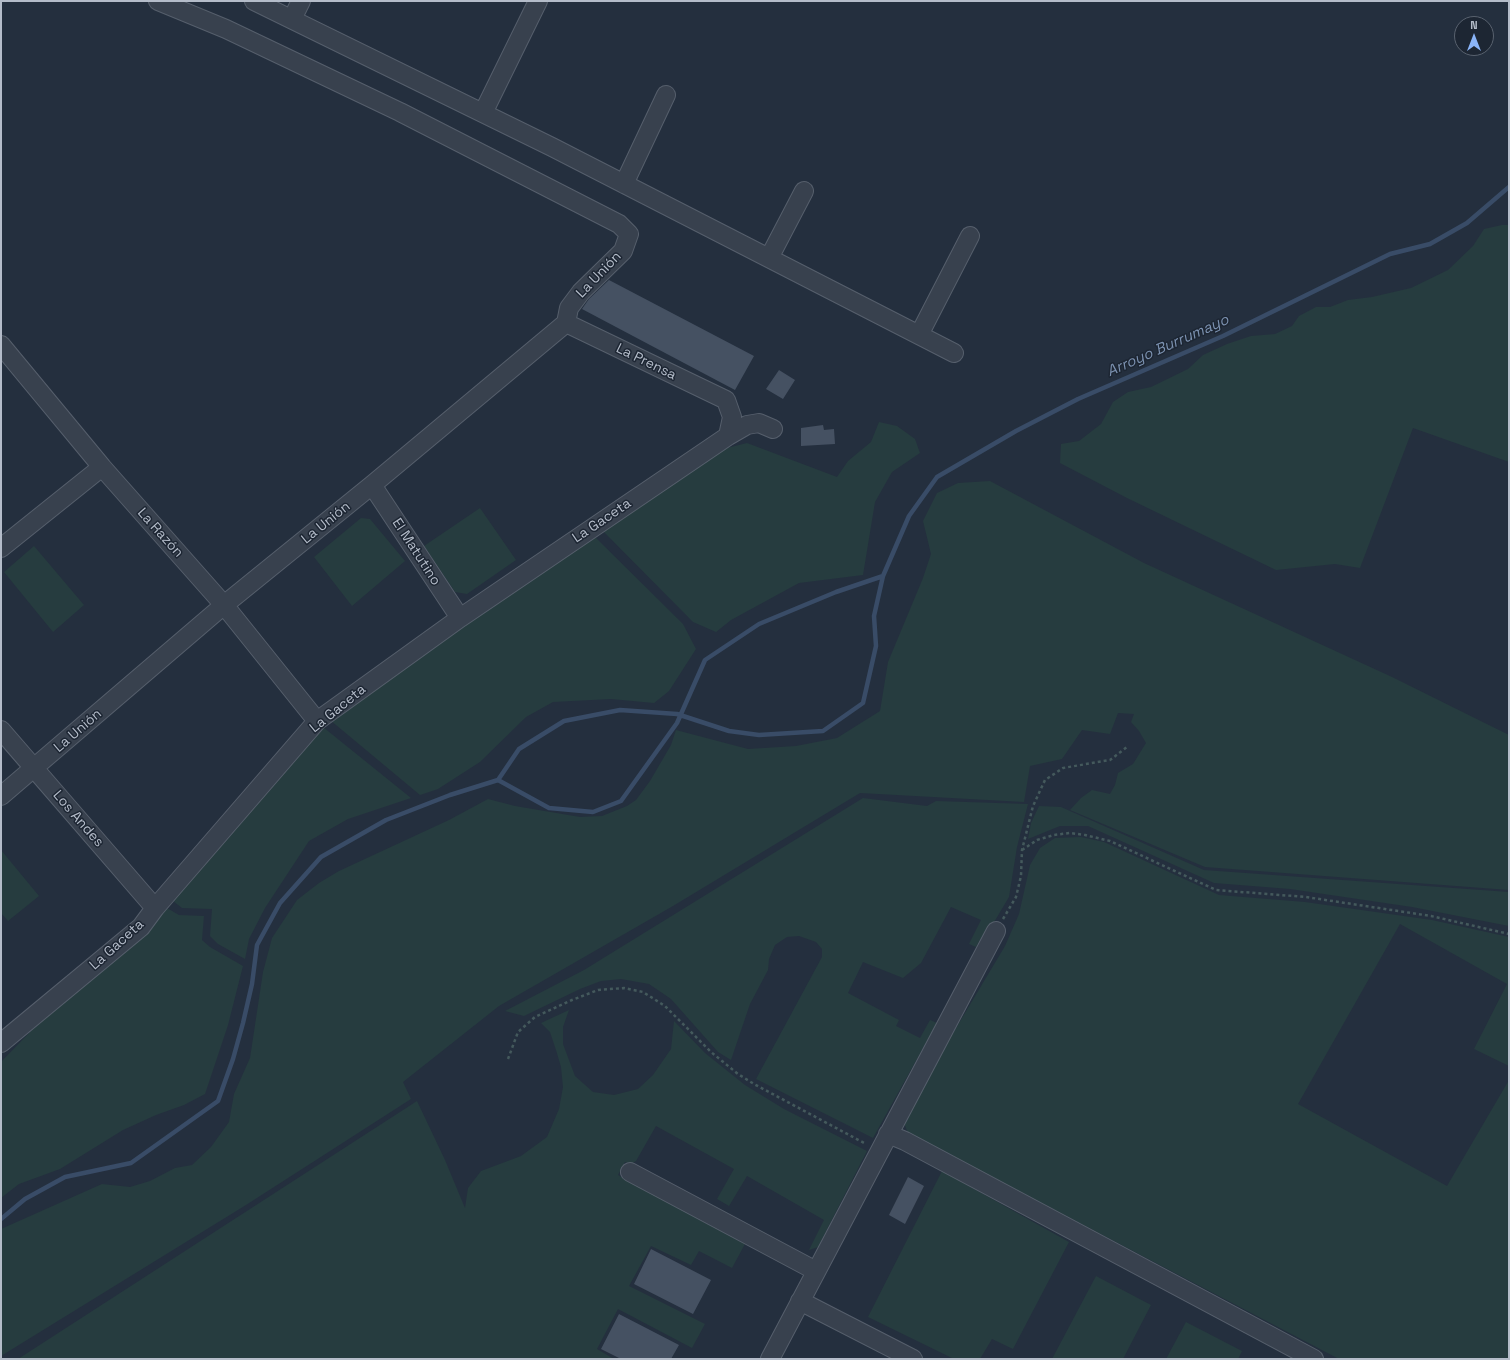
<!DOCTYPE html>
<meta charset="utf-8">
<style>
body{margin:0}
#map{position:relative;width:1510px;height:1360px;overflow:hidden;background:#242f3e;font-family:"Space Grotesk",sans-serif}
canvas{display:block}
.frame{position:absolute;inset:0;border:2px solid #b4bcc9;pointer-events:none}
.north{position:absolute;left:1454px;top:16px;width:40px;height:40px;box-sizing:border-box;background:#1d2633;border:1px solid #59626f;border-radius:50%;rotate:0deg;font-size:11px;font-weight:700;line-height:16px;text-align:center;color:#b4bcc9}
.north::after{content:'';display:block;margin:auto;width:14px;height:18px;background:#8ab4f8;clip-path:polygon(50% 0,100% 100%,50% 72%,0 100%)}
</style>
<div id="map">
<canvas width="1510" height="1360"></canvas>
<div class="frame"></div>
<div class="north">N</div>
</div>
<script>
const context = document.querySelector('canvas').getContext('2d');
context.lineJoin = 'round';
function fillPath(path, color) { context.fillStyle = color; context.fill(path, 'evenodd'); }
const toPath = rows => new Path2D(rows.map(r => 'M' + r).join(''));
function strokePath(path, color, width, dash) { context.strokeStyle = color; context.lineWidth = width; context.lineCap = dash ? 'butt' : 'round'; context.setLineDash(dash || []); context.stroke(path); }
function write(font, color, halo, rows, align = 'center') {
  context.font = font + ' "Space Grotesk",sans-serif'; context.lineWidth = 3; context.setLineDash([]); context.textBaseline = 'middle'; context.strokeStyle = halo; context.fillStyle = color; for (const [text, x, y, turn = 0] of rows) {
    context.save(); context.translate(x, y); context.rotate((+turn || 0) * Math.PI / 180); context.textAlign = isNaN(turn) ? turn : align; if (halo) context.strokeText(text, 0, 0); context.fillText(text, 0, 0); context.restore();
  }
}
fillPath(toPath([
 [1502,225,1509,225,1509,462,1413,428,1360,568,1335,564,1276,570,1127,498,1060,463,1061,444,1079,441,1101,424,1113,402,1128,392,1151,387,1188,369,1203,355,1227,344,1251,336,1275,334,1292,326,1299,316,1316,307,1330,307,1348,300,1372,297,1411,288,1448,270,1473,246,1484,229],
 [879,422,897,426,915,439,920,453,892,472,875,502,863,575,799,583,731,620,716,632,693,622,600,528,723,449,747,443,837,477,848,461,871,442],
 [990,481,1144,563,1392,677,1509,735,1509,890,1205,867,1070,810,1081,798,1092,790,1110,794,1115,785,1118,773,1133,764,1146,743,1139,731,1131,722,1134,714,1118,713,1110,734,1082,730,1062,759,1030,766,1024,802,860,793,673,906,499,1006,403,1082,411,1099,246,1205,1,1356,1,1229,102,1184,130,1187,150,1181,175,1168,192,1165,211,1147,229,1122,234,1094,250,1058,263,972,272,938,297,900,319,883,339,871,449,820,488,799,515,806,580,817,602,816,627,806,636,800,650,781,671,745,676,730,748,749,796,746,837,738,880,711,888,662,923,578,931,554,923,521,937,493,958,483],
 [480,508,516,560,467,594,455,592,424,546],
 [361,518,370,519,405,561,352,606,314,557],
 [592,534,683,624,696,649,669,691,654,703,611,699,553,702,526,717,480,762,438,789,420,795,330,720],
 [34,546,84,605,53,632,4,572],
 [323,727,411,798,348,819,309,841,265,908,249,939,245,959,218,944,210,936,212,909,182,908,173,901],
 [863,798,927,806,936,801,1028,804,1017,847,1009,897,990,929,987,928,976,947,969,944,981,920,951,907,921,963,903,978,863,962,848,993,899,1020,896,1026,920,1038,930,1020,937,1023,873,1138,756,1079,822,957,822,949,816,942,799,936,787,937,775,945,769,959,768,970,750,1004,731,1060,718,1052,671,999,649,984,621,979,601,981,580,989,524,1016,505,1011,584,970],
 [1039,806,1061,807,1204,870,1509,892,1509,926,1412,907,1290,889,1214,883,1088,826,1060,826,1028,839,1031,823],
 [1081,837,1104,842,1219,895,1305,902,1432,920,1509,937,1509,1066,1474,1049,1507,984,1400,924,1298,1104,1447,1186,1509,1080,1509,1359,1339,1359,908,1133,904,1123,910,1105,1005,946,1019,914,1030,865,1040,848,1055,838],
 [1,850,39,896,8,921,1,913],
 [167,908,179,915,204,916,202,940,210,947,243,966,228,1025,205,1094,184,1105,156,1115,123,1130,60,1169,19,1184,1,1198,1,1062,31,1031,160,916],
 [569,1010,563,1027,563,1044,575,1076,593,1092,614,1095,638,1089,653,1075,671,1049,674,1021,705,1053,745,1085,784,1109,867,1151,818,1247,809,1250,824,1220,747,1176,729,1206,717,1199,734,1169,656,1126,636,1161,631,1164,625,1162,618,1175,745,1244,732,1268,699,1251,691,1265,651,1246,629,1286,705,1324,692,1348,618,1309,597,1349,614,1359,18,1359,417,1101,445,1160,465,1208,468,1188,481,1171,521,1156,547,1137,559,1109,563,1087,561,1067,556,1050,550,1032,541,1023],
 [942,1171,1069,1242,1013,1349,992,1339,980,1359,954,1359,868,1317],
 [1096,1276,1151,1305,1123,1359,1052,1359],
 [1186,1322,1242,1351,1238,1359,1166,1359]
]), '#263c3f');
strokePath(toPath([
 [498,780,519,749,564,721,620,710,677,714,729,731,759,735,823,731,863,703,876,646,874,616,883,576],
 [1,1219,25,1199,65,1177,131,1163,218,1101,233,1059,243,1023,252,984,257,945,280,903,321,857,386,820,450,795,498,780,549,808,593,812,621,801,677,723,705,660,759,624,836,592,883,576,909,516,937,477,1016,431,1078,399,1223,336,1390,254,1430,244,1467,223,1509,187]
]), '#394c67', 4.5);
fillPath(toPath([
 [609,280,754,356,735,390,582,309,589,299],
 [779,370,795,380,783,399,766,389],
 [823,425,824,430,834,429,835,444,801,446,801,428],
 [908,1177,924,1186,905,1224,889,1215],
 [651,1249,711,1280,693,1314,634,1284],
 [619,1314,679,1345,671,1359,621,1359,601,1349]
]), '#455162');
const minor = toPath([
 [254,1,552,147,954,353],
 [292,19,301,1],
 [483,113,538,1],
 [624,184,666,95],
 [769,258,804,191],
 [566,323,726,400,732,417,728,436],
 [919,335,970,236],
 [1,345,102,467,224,605,317,721],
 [372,485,460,618],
 [1,548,102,467],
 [1,730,155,908],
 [1,796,224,605,372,485,566,323,569,308,581,292,623,251,629,234,619,224,400,112,226,29,158,1],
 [1,1043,141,927,155,908,317,721,460,618,728,436,747,425,759,423,773,429],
 [888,1134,905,1141,1314,1359],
 [630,1172,816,1271],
 [800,1301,913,1359],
 [770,1359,996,931]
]);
strokePath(minor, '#565f6c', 20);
strokePath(toPath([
 [1022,850,1037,840,1054,835,1070,833,1085,835,1110,841,1216,890,1306,897,1431,916,1509,934],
 [1003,919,1016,897,1021,876,1022,850,1033,806,1045,780,1063,768,1110,760,1127,747],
 [508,1059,518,1032,535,1017,572,1000,598,990,624,988,643,992,665,1006,711,1052,738,1074,754,1084,866,1144]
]), '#44595c', 2.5, [3, 3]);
strokePath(minor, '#38414e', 18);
write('14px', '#b4bcc9', '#1d2633', [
 ["La Unión",599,275,-46],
 ["La Prensa",646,362,26],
 ["La Gaceta",602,521,-34],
 ["La Unión",326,523,-39],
 ["La Razón",160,533,48],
 ["El Matutino",416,552,57],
 ["La Gaceta",338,709,-39],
 ["La Unión",78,731,-41],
 ["Los Andes",78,819,49],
 ["La Gaceta",117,945,-42]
]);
write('italic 15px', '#7c92b1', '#1d2633', [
 ["Arroyo Burrumayo",1168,346,-24]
]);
</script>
